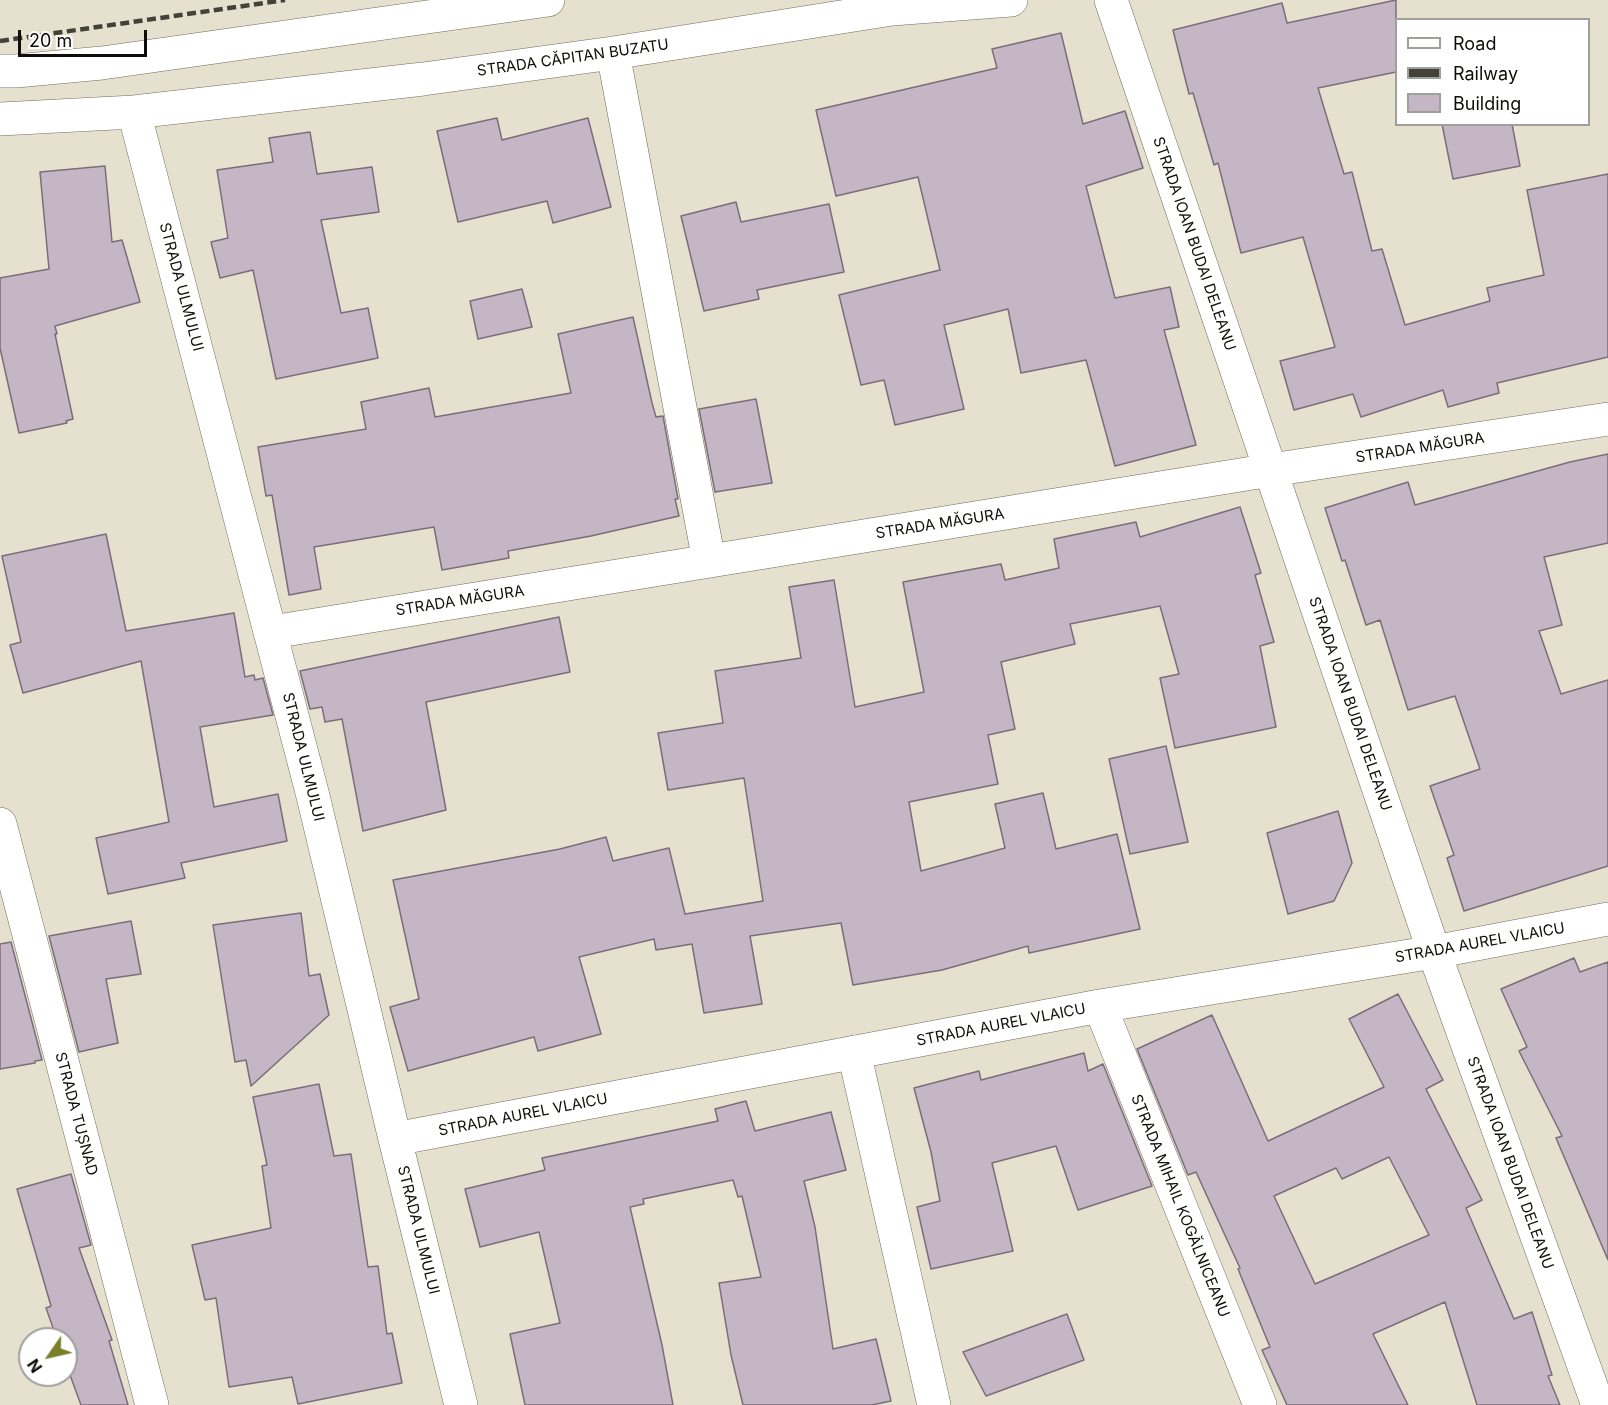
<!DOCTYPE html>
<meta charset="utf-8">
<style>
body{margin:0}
#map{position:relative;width:1608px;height:1405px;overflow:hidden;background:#e6e0ce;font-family:Inter,sans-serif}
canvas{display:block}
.legend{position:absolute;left:1395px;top:18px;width:195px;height:108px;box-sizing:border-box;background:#fff;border:2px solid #9f9f9c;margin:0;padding:8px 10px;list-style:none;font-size:18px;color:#100e08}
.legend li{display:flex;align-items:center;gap:12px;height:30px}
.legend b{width:30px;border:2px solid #9f9f9c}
.north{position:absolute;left:18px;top:1327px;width:60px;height:60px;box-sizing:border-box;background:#fff;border:2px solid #9f9f9c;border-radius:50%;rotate:236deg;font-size:16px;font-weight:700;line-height:24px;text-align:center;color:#100e08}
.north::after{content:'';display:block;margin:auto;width:21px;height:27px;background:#7a7f29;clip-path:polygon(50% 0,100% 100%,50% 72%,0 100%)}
.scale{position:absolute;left:18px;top:30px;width:129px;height:27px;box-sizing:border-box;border:3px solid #100e08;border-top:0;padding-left:8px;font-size:18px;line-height:21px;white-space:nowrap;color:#100e08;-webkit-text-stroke:4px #fff;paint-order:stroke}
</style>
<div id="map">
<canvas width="1608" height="1405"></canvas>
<ul class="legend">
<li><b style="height:8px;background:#fff"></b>Road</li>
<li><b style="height:8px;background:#444138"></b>Railway</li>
<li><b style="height:16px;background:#c4b6c4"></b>Building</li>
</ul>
<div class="north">N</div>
<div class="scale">20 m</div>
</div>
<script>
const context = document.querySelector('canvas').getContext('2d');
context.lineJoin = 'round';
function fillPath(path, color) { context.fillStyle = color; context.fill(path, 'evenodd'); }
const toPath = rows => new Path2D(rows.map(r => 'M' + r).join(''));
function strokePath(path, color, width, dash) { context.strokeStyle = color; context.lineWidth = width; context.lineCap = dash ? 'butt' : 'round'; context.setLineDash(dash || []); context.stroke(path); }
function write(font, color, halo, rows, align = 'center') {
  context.font = font + ' Inter,sans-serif'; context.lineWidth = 4.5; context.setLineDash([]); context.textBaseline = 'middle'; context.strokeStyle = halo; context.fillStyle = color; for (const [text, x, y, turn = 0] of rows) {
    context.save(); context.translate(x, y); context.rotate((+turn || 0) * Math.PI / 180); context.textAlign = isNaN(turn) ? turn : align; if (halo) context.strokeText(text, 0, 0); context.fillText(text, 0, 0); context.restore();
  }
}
const building = toPath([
 [1396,0,1396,72,1318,88,1344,174,1352,172,1372,251,1382,249,1405,325,1490,301,1487,288,1544,275,1527,190,1608,174,1608,357,1497,383,1499,393,1448,407,1443,390,1361,417,1353,394,1294,410,1280,361,1335,347,1303,237,1241,253,1218,163,1214,165,1193,93,1189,94,1173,30,1282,3,1287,23,1396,0],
 [1061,33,1083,124,1125,111,1143,168,1086,186,1115,298,1170,287,1179,327,1164,330,1196,445,1115,466,1086,360,1021,373,1008,309,944,325,964,409,895,425,884,380,861,385,839,295,940,270,918,177,836,196,816,110,997,68,992,49,1061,33],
 [497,118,502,140,588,118,611,207,553,223,547,201,458,222,437,131,497,118],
 [1442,124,1512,124,1520,166,1453,179,1442,124],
 [310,132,317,174,372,167,379,212,321,220,341,313,368,308,378,358,276,379,253,270,220,278,211,242,228,238,217,170,273,162,269,138,310,132],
 [105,166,112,242,122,240,140,302,55,326,57,334,55,334,73,419,66,421,67,423,19,433,0,348,0,278,49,269,40,172,105,166],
 [736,202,741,222,829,204,844,272,757,290,759,299,704,311,681,216,736,202],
 [522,289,532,327,478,339,470,301,522,289],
 [633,317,652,403,656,417,663,416,678,499,675,499,679,516,591,536,508,551,509,558,442,570,434,527,314,547,321,589,289,595,272,495,266,496,258,447,366,429,361,402,429,388,435,417,571,393,558,334,633,317],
 [756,399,772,483,715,492,699,409,756,399],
 [1608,454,1608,543,1544,557,1562,625,1539,631,1561,694,1608,680,1608,866,1464,911,1447,858,1454,855,1430,786,1480,769,1455,696,1408,710,1380,620,1366,625,1345,560,1342,561,1325,508,1408,482,1415,505,1570,462,1608,454],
 [1240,507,1261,573,1255,575,1274,642,1260,646,1276,727,1175,748,1160,678,1179,674,1160,606,1070,624,1075,644,1001,662,1015,729,988,735,998,784,909,802,921,871,1005,848,995,804,1043,793,1056,849,1117,834,1140,929,1029,953,1028,946,942,970,853,985,841,923,750,936,762,1004,704,1013,692,944,656,950,654,939,579,957,601,1034,538,1051,534,1037,408,1071,390,1007,419,999,393,880,560,849,606,837,613,861,669,848,685,914,763,901,744,778,668,790,658,733,723,723,715,671,801,658,789,587,834,580,855,707,924,692,903,582,1001,564,1005,580,1059,568,1054,539,1136,522,1140,537,1240,507],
 [106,534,126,631,234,613,245,677,254,675,255,680,263,678,273,715,200,727,214,807,278,794,287,841,181,863,185,878,108,894,96,838,169,822,141,661,23,693,10,645,21,642,2,556,106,534],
 [559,617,570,672,426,702,446,810,363,831,342,719,325,722,322,707,310,709,300,671,559,617],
 [1166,746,1188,842,1130,854,1109,759,1166,746],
 [1338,811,1352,863,1334,901,1288,914,1267,833,1338,811],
 [301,913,309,976,320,974,329,1015,251,1086,246,1060,235,1062,213,925,301,913],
 [131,921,141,974,106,979,118,1043,79,1052,49,936,131,921],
 [11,942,42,1060,35,1061,35,1063,0,1069,0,944,11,942],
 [1574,958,1580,972,1608,962,1608,1260,1556,1138,1562,1136,1519,1051,1527,1047,1501,989,1574,958],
 [1398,994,1443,1080,1426,1089,1482,1200,1466,1208,1514,1319,1532,1312,1552,1375,1548,1376,1560,1405,1477,1405,1445,1302,1373,1334,1408,1405,1287,1405,1262,1350,1270,1347,1238,1269,1240,1268,1196,1172,1188,1175,1137,1049,1212,1015,1268,1141,1384,1087,1349,1019,1398,994],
 [1389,1157,1429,1235,1315,1284,1274,1196,1336,1168,1342,1179,1389,1157],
 [1084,1053,1088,1071,1103,1064,1152,1186,1078,1210,1056,1146,992,1163,1013,1251,931,1269,917,1207,940,1201,931,1152,914,1088,979,1071,981,1080,1084,1053],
 [319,1084,334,1156,351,1154,368,1267,378,1266,387,1334,392,1333,402,1383,298,1404,292,1377,229,1387,216,1298,205,1300,192,1245,271,1228,262,1166,267,1165,253,1097,319,1084],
 [746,1101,755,1131,831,1112,846,1170,804,1181,815,1227,833,1349,876,1339,891,1401,872,1405,743,1405,731,1355,719,1283,761,1277,742,1196,738,1197,733,1180,643,1199,644,1204,630,1207,662,1345,673,1405,525,1405,510,1334,560,1323,539,1232,480,1247,465,1189,545,1170,542,1158,718,1121,715,1109,746,1101],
 [71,1174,91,1245,79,1248,112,1340,109,1341,128,1405,81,1405,66,1364,66,1339,57,1339,46,1308,51,1306,17,1189,71,1174],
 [1067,1314,1084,1360,986,1396,963,1352,1067,1314]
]);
fillPath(building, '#c4b6c4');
strokePath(building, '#7b6e7b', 1.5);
const minor = toPath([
 [1111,0,1434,952,1598,1405],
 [613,53,709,561],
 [0,71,16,71,102,63,548,0],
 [134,112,313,796,395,1139,461,1405],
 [0,119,134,112,423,79,613,53,892,9,1011,0],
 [272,632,1271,470,1608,419],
 [0,824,152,1405],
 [1100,1006,1260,1405],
 [854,1052,934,1405],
 [395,1139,1100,1006,1434,952,1608,919]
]);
strokePath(minor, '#716c5c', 34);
strokePath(minor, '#fff', 33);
strokePath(toPath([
 [0,41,285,0]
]), '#444138', 4.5, [9, 4.5]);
write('15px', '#100e08', '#fff', [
 ["STRADA CĂPITAN BUZATU",573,58,-8],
 ["STRADA IOAN BUDAI DELEANU",1194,244,71],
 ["STRADA ULMULUI",181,287,75],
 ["STRADA MĂGURA",1420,448,-9],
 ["STRADA MĂGURA",940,524,-9],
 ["STRADA MĂGURA",460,601,-9],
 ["STRADA IOAN BUDAI DELEANU",1350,704,71],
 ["STRADA ULMULUI",303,757,76],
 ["STRADA AUREL VLAICU",1480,943,-10],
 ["STRADA AUREL VLAICU",1001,1025,-11],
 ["STRADA TUȘNAD",76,1114,75],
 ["STRADA AUREL VLAICU",523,1115,-11],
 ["STRADA IOAN BUDAI DELEANU",1510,1163,70],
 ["STRADA MIHAIL KOGĂLNICEANU",1180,1206,68],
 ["STRADA ULMULUI",418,1230,76]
]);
</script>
